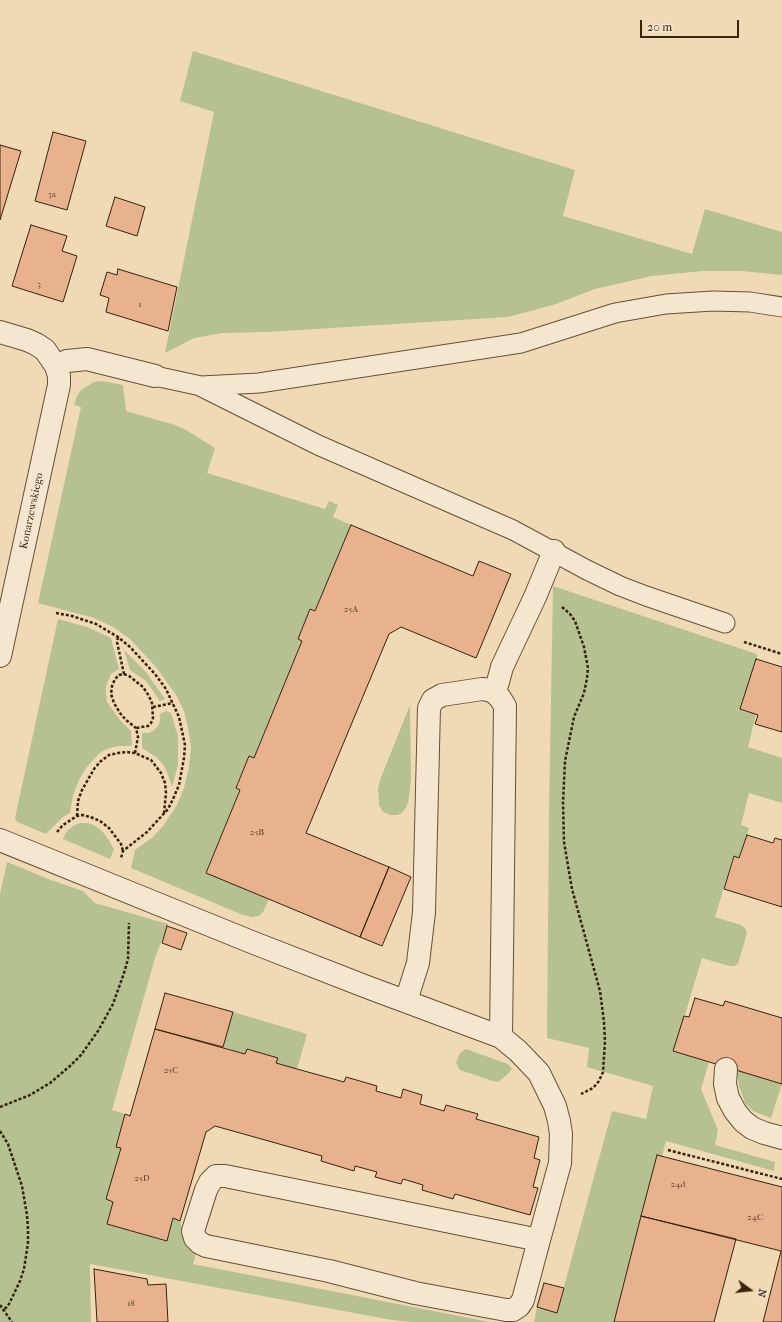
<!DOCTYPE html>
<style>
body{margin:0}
#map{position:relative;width:782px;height:1322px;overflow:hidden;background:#f0dab5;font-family:"IM FELL French Canon",serif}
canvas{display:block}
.north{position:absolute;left:730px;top:1270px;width:40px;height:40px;-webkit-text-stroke:3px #f5e7cf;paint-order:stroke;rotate:105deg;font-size:11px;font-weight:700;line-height:16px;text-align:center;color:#35230c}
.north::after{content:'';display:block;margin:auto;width:14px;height:18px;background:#35230c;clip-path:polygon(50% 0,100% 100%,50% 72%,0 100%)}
.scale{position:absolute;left:640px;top:20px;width:99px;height:18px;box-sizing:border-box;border:2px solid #35230c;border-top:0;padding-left:5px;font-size:12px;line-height:14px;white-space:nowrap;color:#35230c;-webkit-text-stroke:3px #f5e7cf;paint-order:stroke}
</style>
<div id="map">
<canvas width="782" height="1322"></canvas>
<div class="north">N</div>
<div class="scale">20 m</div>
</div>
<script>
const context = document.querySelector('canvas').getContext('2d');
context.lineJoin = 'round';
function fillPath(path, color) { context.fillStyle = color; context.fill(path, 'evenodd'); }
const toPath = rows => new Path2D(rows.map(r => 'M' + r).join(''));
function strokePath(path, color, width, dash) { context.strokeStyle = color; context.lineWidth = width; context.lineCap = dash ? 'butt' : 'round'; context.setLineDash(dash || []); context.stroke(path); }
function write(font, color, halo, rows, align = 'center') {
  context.font = font + ' "IM FELL French Canon",serif'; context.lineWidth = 4; context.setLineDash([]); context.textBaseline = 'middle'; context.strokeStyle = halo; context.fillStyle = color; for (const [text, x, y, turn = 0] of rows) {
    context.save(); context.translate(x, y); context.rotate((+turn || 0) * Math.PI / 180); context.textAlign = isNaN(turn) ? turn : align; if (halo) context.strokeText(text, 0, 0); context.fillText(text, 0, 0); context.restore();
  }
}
fillPath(toPath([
 [193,51,575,170,563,216,692,254,705,209,782,232,782,275,742,271,703,271,652,276,595,289,553,305,508,317,267,332,223,333,194,338,165,353,214,112,180,101],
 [102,381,123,385,126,411,175,425,186,430,215,448,207,473,325,509,329,501,338,505,333,517,351,525,315,611,310,609,298,639,302,641,254,758,249,756,236,787,240,790,206,872,269,899,263,912,259,916,252,917,243,915,131,868,135,850,153,837,163,826,177,805,184,788,189,767,191,747,188,728,184,711,176,695,156,667,130,639,113,627,94,618,38,603,81,407,74,405,77,396,81,390,94,382],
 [553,586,757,654,756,714,748,747,782,758,782,803,749,793,741,825,749,828,747,835,739,858,733,857,715,917,741,925,745,928,747,933,738,964,734,966,729,966,702,958,674,1051,709,1062,701,1089,718,1130,715,1145,775,1162,774,1171,666,1141,662,1156,657,1155,614,1322,534,1322,537,1307,557,1312,612,1111,646,1119,653,1086,587,1067,589,1048,547,1038,549,813],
 [58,619,87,627,111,638,119,669,111,674,106,686,106,694,107,702,120,720,131,731,132,746,119,746,109,748,101,752,93,760,86,768,79,780,73,795,70,813,63,817,46,834,17,822,15,818],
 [124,650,146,672,165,699,160,701,146,681,130,670],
 [410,705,411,780,409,797,407,806,402,813,397,815,390,815,383,812,379,805,378,789,380,780],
 [166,711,171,713,178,736,178,765,172,787,167,772,162,763,156,757,142,748,142,733,149,733,153,731,158,726,160,721,160,714],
 [80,823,87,823,94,825,101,830,107,837,114,849,110,859,63,839,66,832,73,826],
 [7,862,51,880,83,891,95,903,168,924,155,958,112,1110,125,1114,116,1147,121,1148,107,1199,113,1202,107,1224,166,1241,173,1218,180,1221,185,1240,196,1254,193,1264,490,1322,410,1322,392,1320,90,1264,91,1322,0,1322,0,894],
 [233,1012,307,1034,297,1069,276,1063,278,1058,247,1049,245,1054,223,1047],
 [466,1049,508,1064,512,1069,508,1074,498,1082,493,1081,460,1070,456,1063,460,1053],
 [737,1070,782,1084,771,1118,753,1111,745,1103,739,1086]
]), '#b5c191');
const building = toPath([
 [53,132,86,141,67,210,35,201,53,132],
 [0,145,21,151,0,220,0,145],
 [115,197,145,207,137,236,106,226,115,197],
 [31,225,67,236,62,251,77,256,63,302,12,286,31,225],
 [118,269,177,287,168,331,106,312,109,298,100,295,107,272,117,275,118,269],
 [351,525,473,576,479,561,511,574,476,658,401,627,389,634,306,833,389,867,360,937,206,873,240,790,236,788,249,756,254,758,302,641,298,639,310,609,315,611,351,525],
 [756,659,782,667,782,732,755,724,758,715,740,709,756,659],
 [747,835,773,843,775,838,782,840,782,907,724,889,734,856,739,858,747,835],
 [389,867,411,877,382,946,360,937,389,867],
 [167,926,187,933,181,950,162,943,167,926],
 [165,993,233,1012,223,1047,155,1029,165,993],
 [695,998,723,1006,725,1001,782,1018,782,1084,673,1051,684,1016,689,1017,695,998],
 [155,1029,245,1054,247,1049,278,1058,276,1063,297,1069,344,1082,346,1077,377,1086,376,1091,401,1098,403,1089,422,1095,420,1104,444,1111,446,1105,478,1114,476,1119,539,1137,534,1158,540,1160,533,1187,538,1188,530,1215,455,1194,453,1199,422,1190,423,1185,403,1179,401,1184,375,1177,377,1172,355,1166,354,1171,321,1161,322,1156,215,1126,206,1132,180,1221,173,1218,167,1241,107,1224,113,1202,106,1199,121,1148,116,1147,125,1114,130,1116,155,1029],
 [657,1155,782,1187,782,1322,763,1322,781,1251,641,1216,657,1155],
 [641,1216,736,1239,714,1322,614,1322,641,1216],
 [94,1269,147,1279,148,1285,166,1284,168,1322,97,1322,94,1269],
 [544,1283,564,1288,557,1313,537,1307,544,1283]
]);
fillPath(building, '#e9b28f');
strokePath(building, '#35230c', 1);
const service = toPath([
 [155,376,201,386,259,383,521,343,615,313,666,304,713,301,750,302,782,307],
 [202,387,318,445,513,530,587,570,620,586,646,596,725,623]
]);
const minor = toPath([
 [0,332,27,340,36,344,45,350,56,366,59,376,59,385,0,656],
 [56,366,67,361,87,359,155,376],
 [495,693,502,667,535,597,554,551],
 [0,840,254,943,367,987,501,1037,505,706,500,698,495,693,489,690,482,689,442,695,433,700,429,708,424,912,418,963,406,1001],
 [501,1037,518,1051,539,1073,555,1106,559,1121,561,1134,560,1163,539,1240,225,1176,216,1176,210,1182,206,1190,193,1231,195,1238,200,1243,206,1246,329,1271,415,1293,506,1310,513,1310,519,1306,523,1300,539,1240],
 [726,1069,725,1084,728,1098,735,1111,743,1121,752,1128,764,1133,782,1138]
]);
strokePath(service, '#645136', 21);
strokePath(minor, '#645136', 24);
strokePath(toPath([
 [562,607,570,614,575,621,584,647,588,668,587,678,584,693,574,717,565,761,563,803,564,842,572,889,600,991,604,1022,605,1041,603,1072,599,1081,593,1088,581,1094],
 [56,613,72,616,96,624,118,637,130,647,155,674,166,689,179,717,185,745,184,758,179,785,173,799,168,809,158,820,147,832,123,851,121,858],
 [118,637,117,642,124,674,119,675,115,679,112,686,111,694,114,703,120,713,126,720,136,728,138,737,135,753,151,760,161,773,165,783,166,793,164,813],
 [744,642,782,654],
 [124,674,129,676,143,687,149,696,152,703,153,718,151,723,148,726,136,728],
 [153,707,173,703],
 [77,816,78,801,82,790,94,769,101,761,109,755,118,753,127,752,135,753],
 [57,832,63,825,77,816,83,815,93,818,100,821,109,828,121,844,123,851],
 [0,1107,30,1095,50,1083,70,1066,81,1055,98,1031,113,1004,124,973,128,959,129,923],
 [0,1131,8,1144,22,1186,27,1215,28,1229,28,1243,24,1269,20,1281,9,1304,4,1310],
 [668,1150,782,1179],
 [0,1305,12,1322]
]), '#35230c', 2.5, [3, 2]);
strokePath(service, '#f5e7cf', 19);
strokePath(minor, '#f5e7cf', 22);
write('9px', '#62472d', null, [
 ["3a",52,195],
 ["3",39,285],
 ["1",140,305],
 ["25A",351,610],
 ["25B",257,833],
 ["25C",171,1071],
 ["25D",142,1179],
 ["24d",678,1185],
 ["24C",755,1218],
 ["18",131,1304]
]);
write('11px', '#35230c', '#f5e7cf', [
 ["Konarzewskiego",32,511,-78]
]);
</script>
